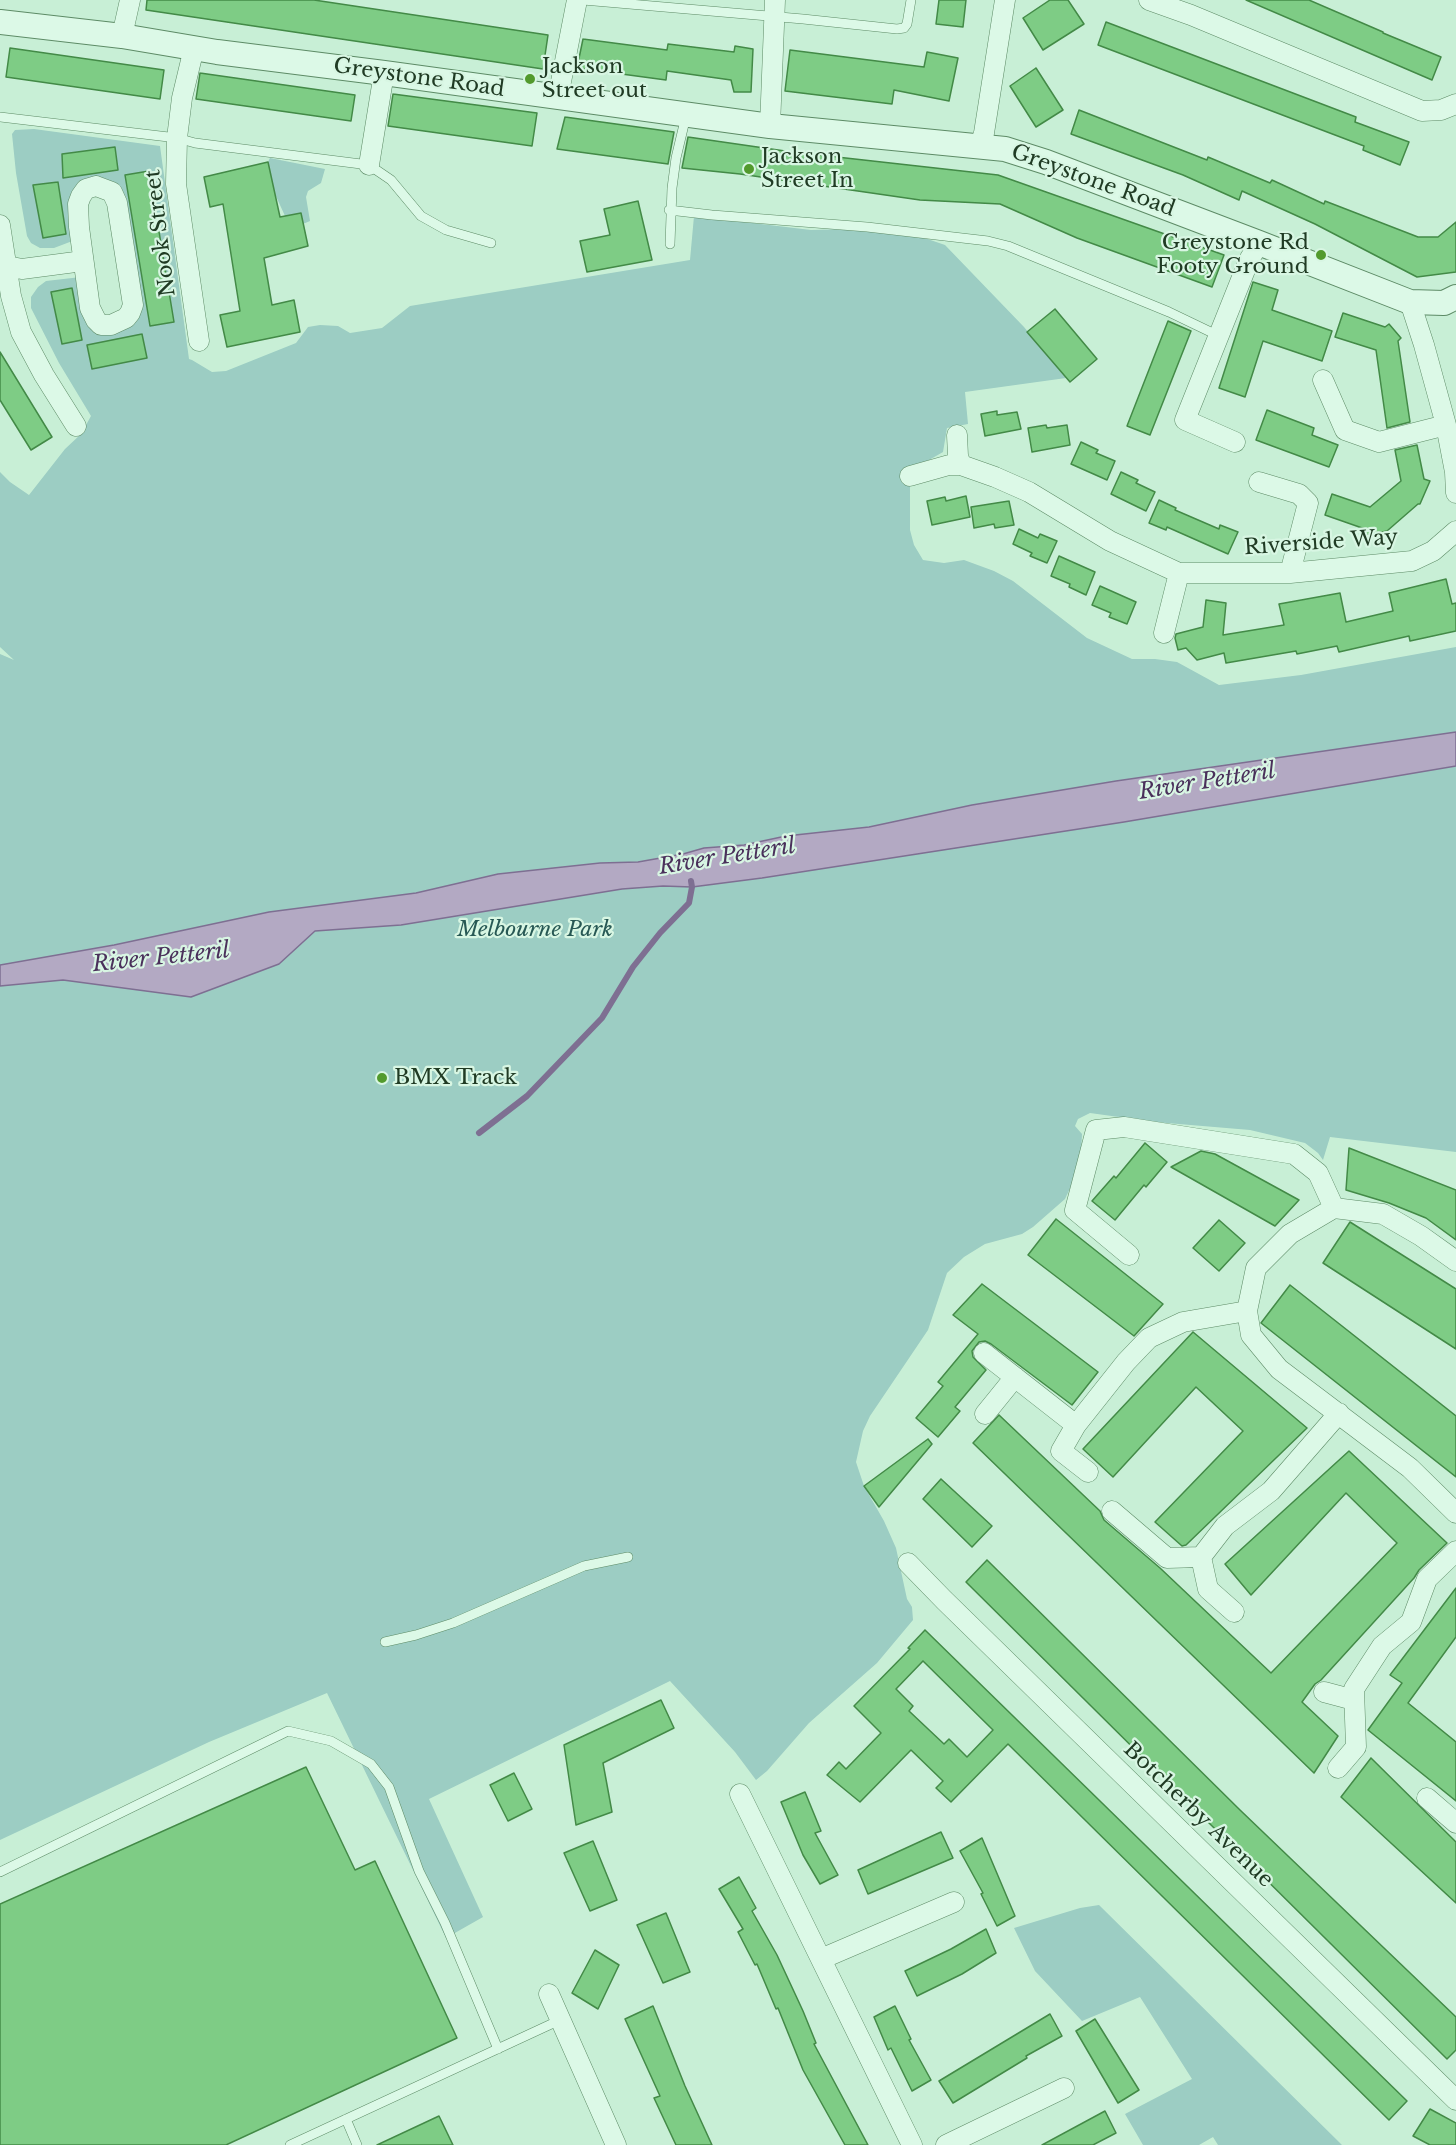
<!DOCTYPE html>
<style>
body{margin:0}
canvas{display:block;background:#c8efd6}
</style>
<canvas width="1456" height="2145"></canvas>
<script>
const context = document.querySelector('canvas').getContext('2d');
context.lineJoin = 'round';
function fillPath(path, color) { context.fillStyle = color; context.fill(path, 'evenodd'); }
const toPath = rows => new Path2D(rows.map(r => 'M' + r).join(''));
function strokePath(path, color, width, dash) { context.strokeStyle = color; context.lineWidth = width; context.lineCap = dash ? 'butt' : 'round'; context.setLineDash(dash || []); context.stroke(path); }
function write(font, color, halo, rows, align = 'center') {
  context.font = font + ' "Libre Baskerville",serif'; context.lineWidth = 4.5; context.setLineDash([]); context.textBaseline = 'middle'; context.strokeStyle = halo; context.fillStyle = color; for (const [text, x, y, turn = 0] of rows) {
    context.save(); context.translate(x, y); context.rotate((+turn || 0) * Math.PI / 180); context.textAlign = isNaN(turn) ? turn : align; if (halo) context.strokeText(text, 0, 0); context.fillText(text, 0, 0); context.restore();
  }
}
fillPath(toPath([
 [34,129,160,146,189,359,192,360,212,372,226,371,296,343,308,327,320,325,338,326,350,333,382,328,410,306,690,260,694,216,811,230,895,228,945,245,1024,327,1066,378,965,392,968,424,947,428,943,452,910,471,910,530,914,545,923,560,944,563,964,560,994,571,1013,581,1087,638,1132,659,1155,659,1177,662,1219,685,1301,675,1456,647,1456,1152,1330,1137,1323,1160,1318,1153,1305,1143,1250,1130,1155,1122,1090,1113,1078,1119,1075,1126,1082,1134,1081,1154,1073,1182,1065,1199,1033,1227,1022,1234,985,1244,964,1257,947,1273,928,1330,870,1416,863,1431,856,1462,864,1486,884,1521,896,1548,907,1599,912,1607,913,1620,877,1663,809,1723,767,1771,756,1780,735,1752,670,1681,429,1799,483,1917,446,1938,327,1693,209,1742,0,1840,0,654,14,660,0,647,0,472,10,482,29,495,65,449,81,434,91,416,59,363,31,308,31,297,38,287,46,281,81,277,88,312,126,329,124,214,90,180,75,240,54,248,40,248,31,243,27,236,16,173,12,134,15,130],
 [270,158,325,169,321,183,308,191,306,197,310,221,303,224,301,213,285,216,275,194,268,162],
 [1099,1905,1339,2142,1342,2145,1218,2145,1213,2137,1199,2145,1143,2145,1125,2114,1192,2079,1140,1997,1082,2021,1035,1971,1014,1928,1080,1908]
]), '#9ccdc3');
const water = toPath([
 [1456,732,1456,766,1124,822,762,878,692,887,663,886,622,889,401,925,315,931,279,964,191,997,63,980,0,986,0,965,114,945,269,912,416,893,498,874,600,863,638,862,683,854,704,848,744,845,786,836,869,827,972,805,1116,781,1456,732]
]);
fillPath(water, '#b3a9c3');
strokePath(water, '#7e6f92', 1.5);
strokePath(toPath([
 [479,1133,527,1096,602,1018,633,967,660,933,689,903,692,887,691,881]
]), '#7e6f92', 6);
const building = toPath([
 [147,0,314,0,548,35,543,69,146,10,147,0],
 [939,0,966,0,963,27,936,24,939,0],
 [1050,0,1068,0,1084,24,1043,50,1023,18,1050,0],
 [1246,0,1309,0,1383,32,1383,33,1441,57,1432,80,1246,0],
 [1106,22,1356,117,1355,122,1409,142,1400,165,1363,150,1364,146,1098,45,1106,22],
 [583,39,667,50,668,44,734,52,735,46,753,49,751,92,734,92,731,80,667,71,666,80,577,68,583,39],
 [10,48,164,70,160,99,6,77,10,48],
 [790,50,924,67,927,52,958,58,949,101,894,90,892,104,785,91,790,50],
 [1036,68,1063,110,1036,127,1010,86,1036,68],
 [200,73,355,95,351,121,196,99,200,73],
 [393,94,537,113,532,146,388,126,393,94],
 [1079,110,1207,160,1208,157,1270,183,1272,180,1324,204,1325,201,1418,237,1438,237,1456,222,1456,272,1417,277,1315,224,1242,191,1239,200,1183,175,1071,134,1079,110],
 [565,117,674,132,668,164,557,149,565,117],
 [688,137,792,152,998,175,1224,255,1212,287,1077,238,1000,204,920,200,740,174,682,168,688,137],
 [115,147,118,170,63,178,62,154,115,147],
 [268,162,280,217,301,213,308,246,264,258,272,305,294,300,300,332,227,347,220,315,240,311,223,204,210,207,204,177,268,162],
 [149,171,174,322,150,326,125,175,149,171],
 [58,182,66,234,43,238,33,185,58,182],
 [638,201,652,260,587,272,580,241,610,235,604,209,638,201],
 [1253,282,1278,290,1272,310,1332,331,1322,361,1263,341,1245,397,1219,388,1253,282],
 [72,288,82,340,62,344,51,292,72,288],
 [1055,309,1097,359,1070,382,1027,332,1055,309],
 [1343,313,1385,327,1389,324,1401,338,1398,341,1410,422,1387,428,1376,350,1335,337,1343,313],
 [1168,321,1191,331,1150,435,1127,426,1168,321],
 [142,334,147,358,92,369,87,345,142,334],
 [0,352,52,437,31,450,0,400,0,352],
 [1267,410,1314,428,1312,435,1338,445,1329,467,1256,440,1267,410],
 [997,411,997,415,1017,412,1021,429,985,436,981,414,997,411],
 [1046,425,1047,428,1067,425,1070,445,1032,452,1028,428,1046,425],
 [1081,442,1098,450,1096,453,1115,461,1107,480,1071,464,1081,442],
 [1417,445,1424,479,1430,481,1420,504,1418,504,1387,531,1367,535,1365,529,1325,515,1332,494,1370,507,1401,481,1395,450,1417,445],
 [1121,472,1138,480,1136,483,1155,492,1146,511,1111,494,1121,472],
 [966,496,970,517,932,525,927,501,945,497,946,501,966,496],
 [1159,500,1176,508,1175,510,1219,529,1220,525,1238,532,1228,554,1167,527,1166,530,1149,523,1159,500],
 [1009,501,1014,525,995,528,994,524,974,528,971,507,1009,501],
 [1019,529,1038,538,1040,534,1057,541,1047,563,1030,556,1032,553,1013,544,1019,529],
 [1059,556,1095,572,1086,595,1069,587,1070,584,1051,576,1059,556],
 [1446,579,1452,604,1456,603,1456,631,1410,641,1409,636,1339,652,1337,646,1297,654,1296,651,1226,663,1224,653,1197,660,1186,648,1178,650,1175,638,1176,634,1203,627,1206,600,1226,603,1223,635,1284,625,1279,604,1340,593,1346,622,1393,611,1389,593,1446,579],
 [1100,586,1136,602,1127,624,1109,617,1111,613,1092,605,1100,586],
 [1145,1143,1167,1162,1146,1187,1144,1185,1115,1220,1092,1201,1114,1176,1116,1178,1145,1143],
 [1349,1148,1456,1190,1456,1240,1426,1218,1389,1203,1346,1190,1349,1148],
 [1201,1151,1215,1154,1299,1200,1275,1226,1171,1167,1201,1151],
 [1056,1219,1163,1304,1134,1336,1028,1255,1056,1219],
 [1219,1220,1245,1243,1219,1271,1193,1248,1219,1220],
 [1350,1222,1456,1289,1456,1349,1323,1263,1350,1222],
 [982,1284,1098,1372,1072,1405,991,1344,985,1341,979,1342,972,1351,973,1357,986,1370,955,1407,960,1411,938,1437,916,1418,943,1386,938,1382,978,1334,953,1315,982,1284],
 [1290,1285,1456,1416,1456,1477,1261,1323,1290,1285],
 [1193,1332,1307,1428,1186,1545,1182,1546,1155,1522,1243,1431,1196,1387,1113,1477,1083,1449,1193,1332],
 [999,1415,1100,1511,1104,1520,1160,1568,1271,1673,1397,1543,1346,1493,1251,1595,1225,1564,1349,1451,1447,1543,1419,1570,1414,1578,1321,1680,1315,1684,1302,1702,1338,1736,1314,1773,973,1443,999,1415],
 [928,1439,932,1444,879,1507,864,1486,928,1439],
 [941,1479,992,1526,972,1547,923,1499,941,1479],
 [987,1560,1240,1810,1456,2017,1456,2050,1447,2059,966,1582,987,1560],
 [1456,1588,1456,1637,1408,1703,1456,1742,1456,1801,1368,1730,1402,1683,1390,1675,1456,1588],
 [925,1630,1407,2101,1389,2120,1008,1744,951,1802,936,1788,943,1781,911,1750,860,1802,827,1775,839,1762,846,1769,881,1733,854,1706,910,1649,908,1648,925,1630],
 [923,1661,993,1730,967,1757,949,1739,944,1744,909,1711,913,1706,896,1689,923,1661],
 [661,1700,674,1728,603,1763,612,1812,576,1825,564,1745,661,1700],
 [1371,1758,1456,1842,1456,1903,1341,1797,1371,1758],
 [306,1767,355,1870,375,1861,457,2038,226,2145,0,2145,0,1904,306,1767],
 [514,1773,532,1809,508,1821,490,1785,514,1773],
 [805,1792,821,1831,815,1833,838,1875,820,1884,803,1855,781,1802,805,1792],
 [941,1832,953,1858,868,1894,858,1870,941,1832],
 [982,1838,1015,1916,997,1926,981,1894,983,1893,960,1851,982,1838],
 [593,1841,617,1900,590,1911,564,1853,593,1841],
 [739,1877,756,1908,752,1911,777,1955,803,2011,816,2043,814,2044,868,2145,845,2145,803,2070,778,2008,776,2009,757,1964,755,1965,738,1932,743,1929,719,1889,739,1877],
 [666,1913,690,1972,663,1983,637,1925,666,1913],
 [986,1929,996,1953,962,1974,917,1996,905,1971,951,1949,986,1929],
 [595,1950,619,1965,598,2009,572,1993,595,1950],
 [653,2006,685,2086,712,2145,676,2145,654,2098,660,2096,625,2019,653,2006],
 [895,2006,911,2039,909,2040,931,2080,912,2091,891,2048,888,2050,874,2017,895,2006],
 [1050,2014,1062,2036,1026,2056,1027,2058,953,2103,939,2081,1050,2014],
 [1095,2019,1139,2090,1118,2103,1076,2031,1095,2019],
 [1430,2109,1456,2123,1456,2145,1430,2145,1413,2136,1430,2109],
 [1105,2111,1116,2133,1093,2145,1042,2145,1105,2111],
 [439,2116,453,2145,377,2145,439,2116]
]);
fillPath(building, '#7ecc85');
strokePath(building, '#438a47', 1.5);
const service = toPath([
 [583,0,803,19,897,29,904,28,907,24,911,0],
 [0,117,177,138,195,143,369,165,391,180,421,216,446,230,491,243],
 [669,210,712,215,867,227,988,241,1008,246,1169,312,1219,336],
 [670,244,672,188,676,158,686,116],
 [385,1642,416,1635,453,1623,584,1566,628,1557],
 [0,1872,288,1731,331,1741,371,1764,389,1787,419,1871,445,1923,498,2049],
 [346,2119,357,2145],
 [290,2145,560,2020]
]);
const minor = toPath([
 [1149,0,1191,15,1422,111,1441,110,1456,104],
 [122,36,130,0],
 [194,48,182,98,177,138,176,184,199,341],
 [558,97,577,0],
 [770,126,775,0],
 [980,146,984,133,1005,0],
 [369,165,384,73],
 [96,186,112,192,117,203,133,305,130,313,126,318,111,325,101,325,96,320,90,308,79,227,78,204,81,196,86,189,96,186],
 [0,225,11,296,21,332,44,375,76,426],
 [7,266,22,269,83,261],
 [1410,302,1424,345,1446,425,1455,472,1456,493],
 [1323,380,1345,430,1379,442,1446,425],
 [957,435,958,456,961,465],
 [1235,442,1185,420,1249,260,1259,243],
 [910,476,949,465,961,465,995,477,1029,492,1110,541,1179,573,1290,573,1412,561,1433,551,1456,531],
 [1259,482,1299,494,1308,503,1290,573],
 [1164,633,1179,573],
 [1129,1255,1075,1210,1096,1130,1124,1127,1294,1154,1318,1173,1334,1208],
 [1456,1261,1421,1236,1383,1214,1334,1208,1290,1234,1256,1268,1247,1311,1251,1335,1279,1369,1410,1468,1456,1513],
 [984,1353,1076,1425],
 [985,1414,1015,1377],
 [1088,1472,1061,1451,1076,1425,1126,1362,1149,1338,1183,1322,1247,1311],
 [1112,1511,1167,1558,1201,1557],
 [908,1563,944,1600,1456,2100],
 [1234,1612,1208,1589,1201,1557,1225,1526,1271,1491,1339,1413],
 [1324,1692,1354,1700],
 [1338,1768,1356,1747,1354,1689,1382,1646,1411,1622,1427,1579,1456,1551],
 [740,1794,912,2145],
 [1427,1798,1456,1823],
 [821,1959,954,1902],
 [549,1994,616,2145],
 [946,2145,1064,2088]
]);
const tertiary = toPath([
 [0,22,122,36,217,52,384,73,770,126,1005,149,1046,162,1259,243,1410,302,1444,303,1456,297]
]);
strokePath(service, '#5d8b66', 10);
strokePath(minor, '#5d8b66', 21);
strokePath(tertiary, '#5d8b66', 26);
strokePath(service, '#dcf9e7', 9);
strokePath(minor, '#dcf9e7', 20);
strokePath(tertiary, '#dcf9e7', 24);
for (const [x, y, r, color] of [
 [530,79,6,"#529a2d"],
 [749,169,6,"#529a2d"],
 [1321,255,6,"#529a2d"],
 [382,1078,6,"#529a2d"]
]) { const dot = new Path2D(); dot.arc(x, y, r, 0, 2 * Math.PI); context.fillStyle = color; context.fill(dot); strokePath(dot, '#d8f6e3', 2); }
write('21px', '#203b24', '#d8f6e3', [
 ["Jackson",542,67],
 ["Street out",542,91],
 ["Jackson",761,157],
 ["Street In",761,181],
 ["Greystone Rd",1309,243,"right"],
 ["Footy Ground",1309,267,"right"],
 ["BMX Track",394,1078]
], 'left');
write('21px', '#203b24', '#d8f6e3', [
 ["Greystone Road",419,78,8],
 ["Greystone Road",1093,181,20],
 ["Nook Street",161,233,-97],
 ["Riverside Way",1321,543,-4],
 ["Botcherby Avenue",1198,1815,44]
]);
write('italic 21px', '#275854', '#d8f6e3', [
 ["Melbourne Park",535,930]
]);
write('italic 22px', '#4a305b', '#d8f6e3', [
 ["River Petteril",1207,782,-9],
 ["River Petteril",727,857,-9],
 ["River Petteril",161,958,-6]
]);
</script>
